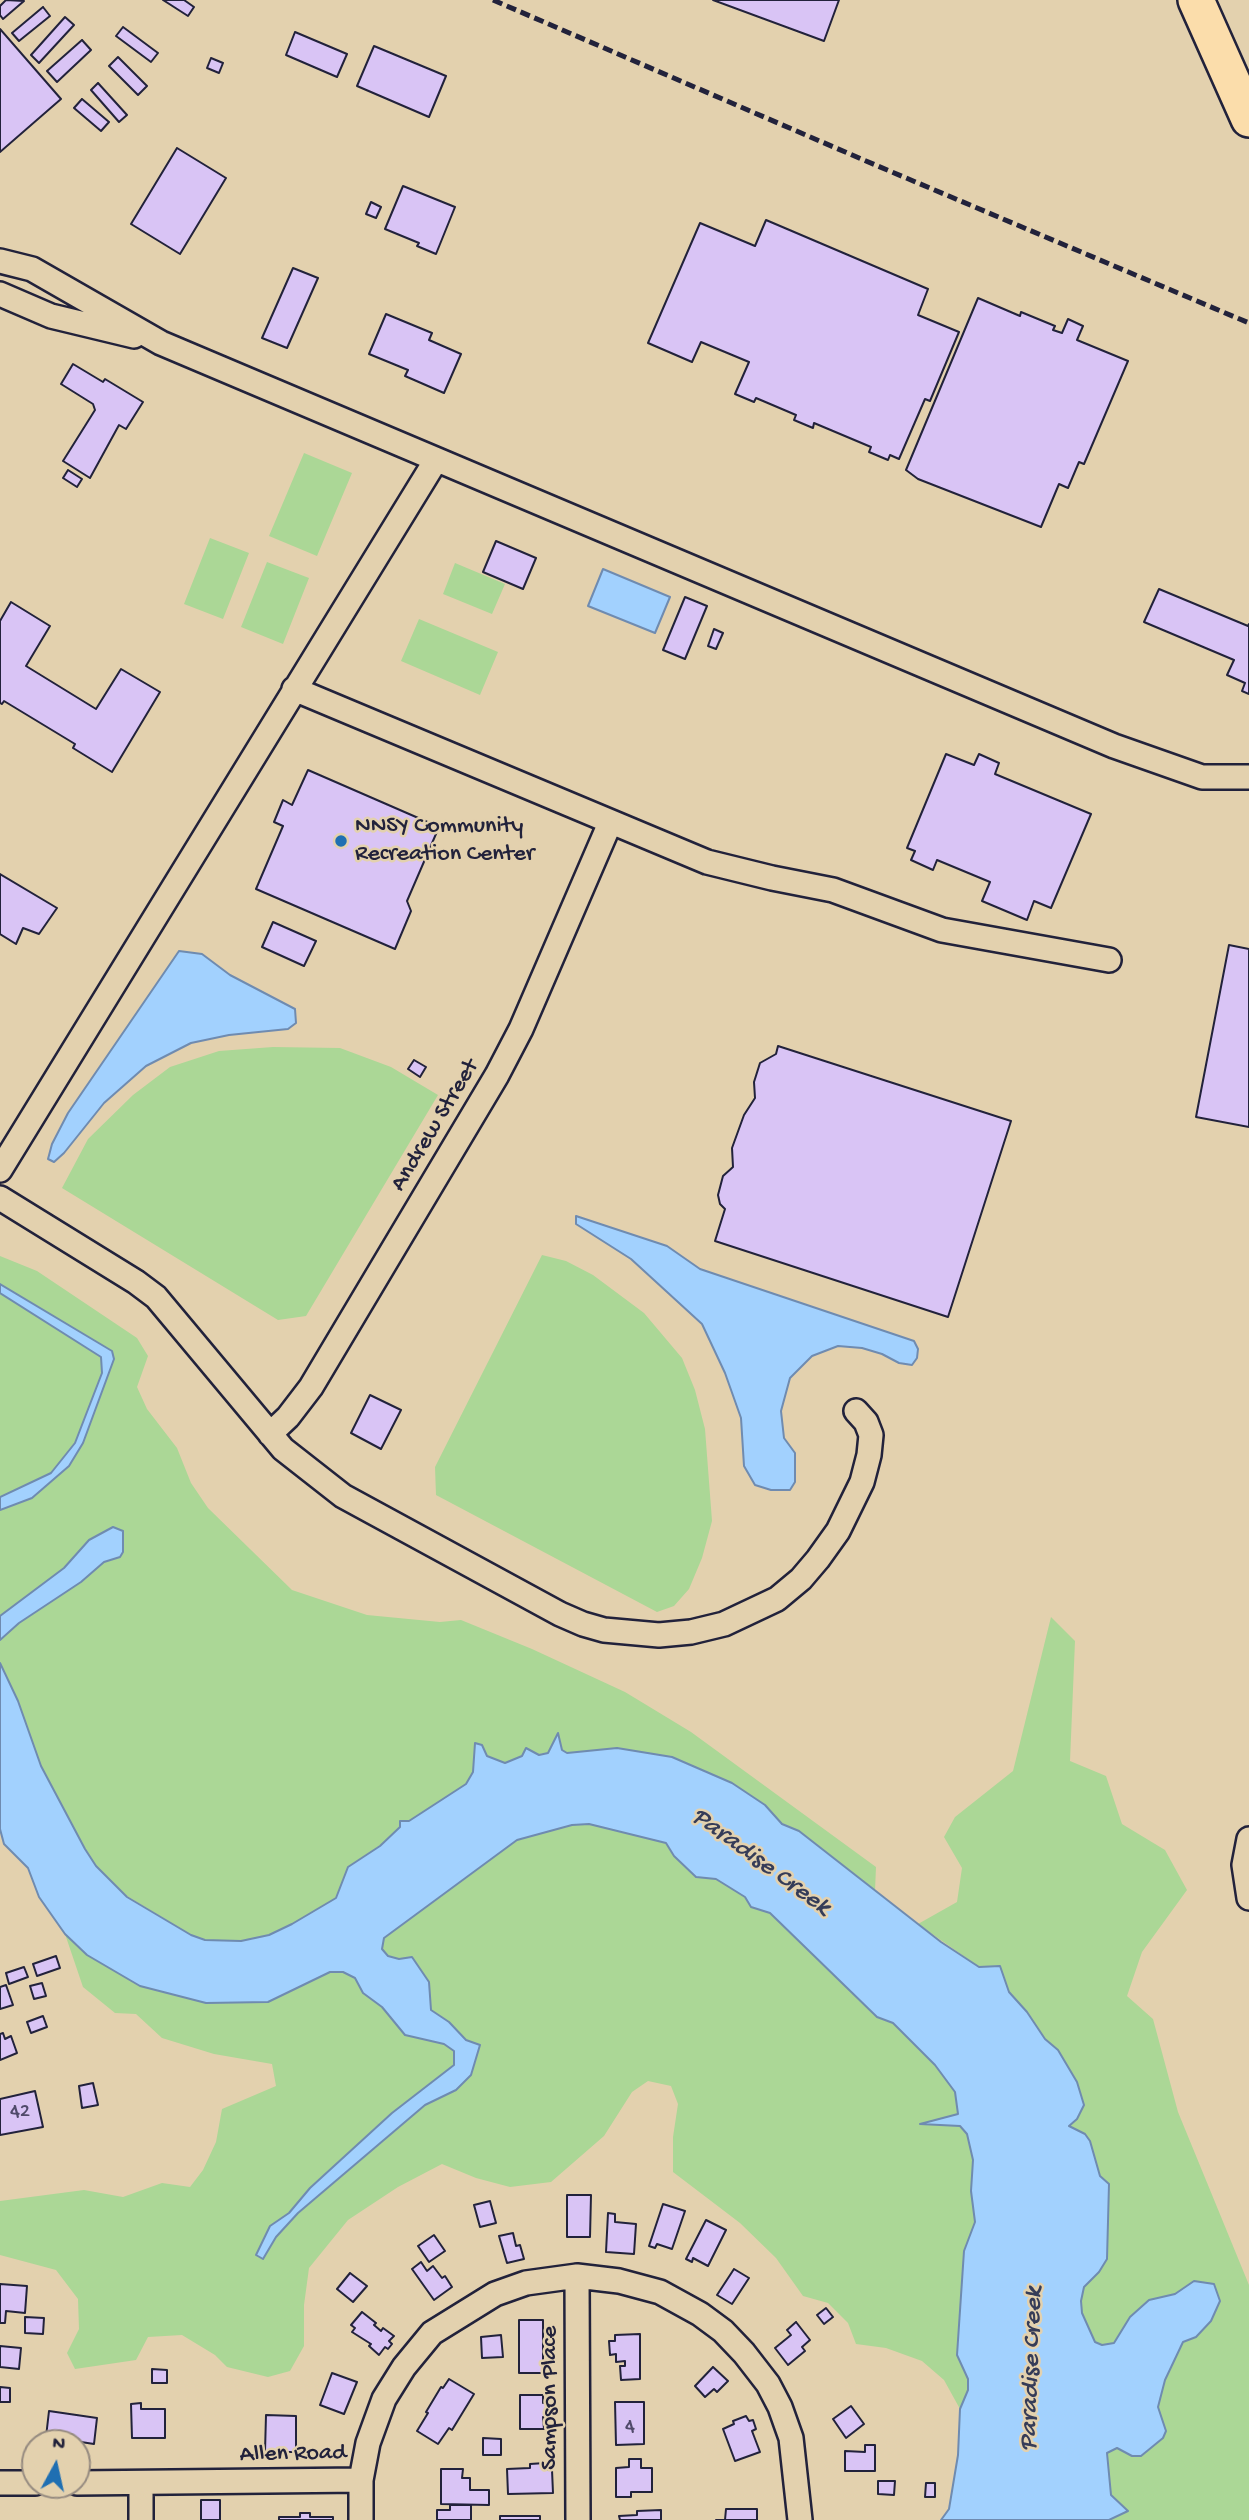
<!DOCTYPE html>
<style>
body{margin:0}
#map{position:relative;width:1249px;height:2520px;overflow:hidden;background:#e3d1ae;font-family:"Gochi Hand",sans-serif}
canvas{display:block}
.north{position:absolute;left:21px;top:2429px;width:70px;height:70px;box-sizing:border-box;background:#e3d1ae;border:2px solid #968b80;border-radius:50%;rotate:8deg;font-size:19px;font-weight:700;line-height:28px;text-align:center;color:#22223b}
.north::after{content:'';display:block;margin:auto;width:24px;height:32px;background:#1f6fb2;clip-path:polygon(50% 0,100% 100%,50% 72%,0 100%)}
</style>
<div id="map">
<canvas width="1249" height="2520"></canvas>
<div class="north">N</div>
</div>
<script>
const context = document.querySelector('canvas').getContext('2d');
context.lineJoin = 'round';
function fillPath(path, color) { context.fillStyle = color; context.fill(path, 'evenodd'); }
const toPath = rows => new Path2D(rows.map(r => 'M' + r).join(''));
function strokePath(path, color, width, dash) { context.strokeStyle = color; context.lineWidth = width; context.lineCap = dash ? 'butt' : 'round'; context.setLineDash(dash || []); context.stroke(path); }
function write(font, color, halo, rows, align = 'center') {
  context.font = font + ' "Gochi Hand",sans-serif'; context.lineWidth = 5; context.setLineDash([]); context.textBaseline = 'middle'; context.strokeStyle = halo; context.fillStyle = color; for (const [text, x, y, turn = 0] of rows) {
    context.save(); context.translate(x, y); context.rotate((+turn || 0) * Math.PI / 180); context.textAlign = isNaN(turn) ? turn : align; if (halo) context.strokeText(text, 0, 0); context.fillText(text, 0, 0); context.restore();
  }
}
fillPath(toPath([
 [304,453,352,473,317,556,269,536],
 [210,538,249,553,223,619,184,604],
 [267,562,309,578,283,644,241,627],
 [455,563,505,584,492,614,443,594],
 [419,619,498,652,480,695,401,661],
 [273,1047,340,1048,391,1067,438,1095,306,1316,278,1320,62,1188,88,1139,133,1095,170,1067,219,1051],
 [542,1255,566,1261,593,1275,644,1313,682,1358,695,1390,705,1429,712,1521,702,1558,689,1589,674,1606,657,1612,436,1495,435,1467],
 [0,1256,37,1271,137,1338,148,1356,137,1387,147,1409,177,1448,191,1483,208,1508,292,1590,367,1615,440,1622,461,1620,532,1649,625,1692,691,1732,876,1867,875,1891,799,1831,782,1825,765,1805,732,1783,672,1757,617,1748,567,1753,562,1750,558,1734,548,1753,522,1756,505,1763,487,1756,482,1745,473,1772,466,1784,409,1821,379,1846,348,1867,336,1898,292,1924,269,1935,241,1941,205,1940,191,1935,127,1896,96,1866,85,1849,41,1766,18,1701,0,1663,0,1640,19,1623,81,1582,104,1562,120,1557,89,1540,64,1568,0,1616,0,1510,32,1498,69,1466,83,1443,114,1359,112,1351,0,1284],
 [0,1293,102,1358,102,1373,75,1443,51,1473,0,1497],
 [1051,1617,1075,1641,1070,1761,1106,1776,1122,1824,1165,1850,1187,1890,1142,1952,1127,1996,1153,2019,1178,2112,1249,2285,1249,2520,1109,2520,1111,2495,1106,2453,1117,2448,1132,2456,1166,2431,1158,2407,1165,2380,1183,2342,1196,2337,1211,2322,1220,2301,1194,2281,1175,2294,1149,2300,1130,2317,1114,2343,1102,2345,1095,2342,1082,2313,1081,2301,1084,2287,1099,2272,1100,2176,1090,2141,1085,2134,1069,2126,1058,2050,1045,2039,1027,2012,1009,1992,1000,1967,979,1967,918,1924,957,1902,962,1868,944,1837,955,1817,1013,1771],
 [589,1824,666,1843,674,1856,695,1877,716,1879,745,1897,751,1907,770,1913,877,2017,893,2023,935,2065,955,2092,958,2114,924,2123,960,2126,967,2134,973,2160,971,2191,975,2222,964,2251,957,2355,968,2379,968,2390,960,2409,944,2380,922,2361,886,2348,856,2344,848,2323,828,2303,803,2296,776,2258,740,2223,673,2172,673,2137,678,2104,671,2086,648,2081,632,2092,604,2136,551,2182,510,2187,476,2178,442,2164,398,2187,348,2220,309,2268,304,2305,304,2346,290,2371,268,2377,227,2367,215,2355,182,2335,148,2337,136,2360,75,2369,67,2353,79,2329,78,2299,56,2270,0,2255,0,2201,84,2190,123,2197,162,2183,190,2187,203,2170,216,2142,222,2109,276,2086,272,2064,214,2054,162,2038,136,2014,115,2013,83,1987,65,1934,87,1955,268,2002,330,1972,343,1972,355,1978,363,1993,382,2007,405,2035,444,2044,454,2051,454,2065,392,2113,310,2188,289,2213,270,2226,257,2255,263,2258,276,2237,298,2213,425,2105,456,2090,466,2040,449,2022,431,2010,429,1982,412,1957,399,1959,388,1956,382,1949,384,1938,517,1840,572,1825]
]), '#abd796');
const water = toPath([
 [603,569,670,597,655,633,588,606,603,569],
 [179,951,202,954,230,975,295,1009,296,1023,288,1029,229,1035,191,1043,146,1066,104,1103,64,1153,54,1162,48,1159,52,1144,68,1113,179,951],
 [576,1216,667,1246,700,1269,914,1341,918,1349,917,1358,912,1365,899,1363,882,1354,862,1348,838,1346,812,1356,790,1378,781,1411,784,1438,795,1453,795,1482,790,1490,771,1490,755,1485,744,1466,741,1418,725,1373,702,1324,631,1259,576,1224,576,1216],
 [0,1284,112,1351,114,1359,83,1443,69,1466,32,1498,0,1510,0,1497,51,1473,75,1443,102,1373,101,1357,0,1293,0,1284],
 [113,1527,123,1531,123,1552,120,1557,104,1562,81,1582,19,1623,0,1640,0,1616,64,1568,89,1540,113,1527],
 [0,1663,18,1701,41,1766,85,1849,96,1866,127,1897,191,1935,205,1940,241,1941,269,1935,292,1924,336,1898,348,1867,380,1846,400,1827,400,1821,409,1821,466,1784,473,1772,475,1743,482,1745,487,1756,505,1763,522,1756,526,1748,539,1755,548,1753,558,1733,562,1750,567,1753,617,1748,672,1757,732,1783,765,1805,782,1824,799,1831,941,1942,979,1967,1000,1966,1009,1992,1027,2012,1045,2039,1058,2050,1077,2082,1084,2105,1077,2119,1069,2126,1085,2134,1090,2141,1100,2176,1109,2184,1107,2259,1099,2272,1084,2287,1081,2301,1082,2313,1095,2342,1102,2345,1114,2343,1130,2317,1149,2300,1175,2294,1194,2281,1214,2284,1220,2301,1211,2321,1196,2337,1183,2342,1165,2380,1158,2407,1166,2431,1163,2438,1141,2456,1132,2456,1117,2448,1107,2453,1111,2495,1128,2511,1109,2520,941,2520,949,2509,958,2455,960,2409,968,2390,968,2379,957,2355,964,2251,975,2222,971,2191,973,2160,967,2134,960,2126,920,2124,958,2114,955,2092,935,2065,893,2023,877,2017,770,1913,751,1907,745,1897,716,1879,696,1877,674,1856,666,1843,589,1824,572,1825,517,1840,384,1938,382,1949,388,1956,399,1959,412,1957,429,1982,431,2010,449,2022,466,2040,480,2045,471,2075,456,2090,425,2105,298,2213,276,2237,263,2259,256,2255,270,2226,289,2213,310,2188,392,2113,454,2065,454,2051,444,2044,405,2035,382,2007,363,1993,355,1978,343,1972,330,1972,268,2002,206,2003,140,1986,87,1955,65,1934,39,1897,28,1868,4,1844,0,1829,0,1663]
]);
fillPath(water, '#a2d1fe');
strokePath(water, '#6f8bb0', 2);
const building = toPath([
 [6,0,24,1,3,19,0,15,0,6,6,0],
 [163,0,184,0,194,7,188,16,163,0],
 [713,0,839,0,824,41,713,0],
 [43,7,50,16,19,41,12,33,43,7],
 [65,17,74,25,39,63,31,55,65,17],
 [123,27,158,53,151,62,116,36,123,27],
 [0,29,61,99,0,152,0,29],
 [295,32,347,54,337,77,286,55,295,32],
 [82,40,91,50,57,82,47,71,82,40],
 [374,46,446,76,429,117,357,86,374,46],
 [118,57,147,86,138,95,109,66,118,57],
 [211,58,223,63,219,73,207,68,211,58],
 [98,83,127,115,119,122,91,90,98,83],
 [82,99,109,122,101,131,74,108,82,99],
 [177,148,226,178,180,254,131,224,177,148],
 [403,186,455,207,436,254,417,246,419,243,385,229,403,186],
 [371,202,381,207,376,218,366,214,371,202],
 [766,220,928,289,918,315,959,332,930,401,925,399,899,459,890,455,888,460,869,452,871,447,814,423,813,428,794,420,796,415,756,398,754,402,735,394,749,362,701,342,692,362,648,343,700,223,755,246,766,220],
 [293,268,318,278,287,348,262,338,293,268],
 [978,298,1020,316,1021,312,1055,326,1053,330,1062,333,1068,319,1083,326,1077,340,1128,361,1084,464,1079,462,1068,488,1059,484,1041,527,918,479,906,470,978,298],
 [386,314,432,333,429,340,461,354,444,393,405,376,408,370,369,354,386,314],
 [73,364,103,382,105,379,143,402,126,429,119,425,90,478,63,461,95,410,93,404,61,384,73,364],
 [68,470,82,479,77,487,63,478,68,470],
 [496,541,536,558,523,589,483,572,496,541],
 [1159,589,1248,626,1249,624,1249,694,1242,691,1245,683,1227,675,1234,660,1144,622,1159,589],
 [685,597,707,606,685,659,663,650,685,597],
 [11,602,50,626,26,666,96,709,121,669,160,692,112,772,73,748,75,744,4,701,2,704,0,703,0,621,11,602],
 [714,629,723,633,716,649,708,646,714,629],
 [946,754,974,765,979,754,999,763,995,774,1091,814,1051,908,1034,901,1027,920,982,901,990,882,937,860,933,870,911,860,915,851,907,848,946,754],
 [308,770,439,827,407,901,411,911,395,949,256,889,283,826,274,822,283,800,292,805,308,770],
 [0,874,57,908,39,934,23,928,16,944,0,934,0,874],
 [273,922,316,941,304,966,262,947,273,922],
 [1229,945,1249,949,1249,1127,1196,1117,1229,945],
 [778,1046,1011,1121,948,1317,715,1241,725,1209,720,1204,718,1195,723,1176,733,1167,732,1148,744,1115,755,1098,754,1082,760,1063,776,1054,778,1046],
 [414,1060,426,1067,420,1077,408,1069,414,1060],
 [370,1395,401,1410,381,1449,351,1433,370,1395],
 [56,1956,60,1968,37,1976,33,1964,56,1956],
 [24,1967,28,1977,9,1984,6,1973,24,1967],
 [42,1983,46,1996,34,1999,30,1986,42,1983],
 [6,1985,13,2005,0,2009,0,1987,6,1985],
 [43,2016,47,2027,31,2033,27,2022,43,2016],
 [3,2033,5,2039,11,2036,17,2053,0,2060,0,2034,3,2033],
 [93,2083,98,2105,82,2108,79,2086,93,2083],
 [35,2091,43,2127,0,2135,0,2099,35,2091],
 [567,2195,591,2195,590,2237,567,2237,567,2195],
 [490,2201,496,2223,480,2227,474,2205,490,2201],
 [663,2204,685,2211,672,2249,657,2244,655,2248,649,2246,663,2204],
 [608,2213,615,2214,615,2222,636,2224,634,2254,606,2252,608,2213],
 [706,2220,726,2230,708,2266,693,2258,692,2262,686,2259,706,2220],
 [513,2233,516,2246,520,2245,524,2259,507,2263,499,2236,513,2233],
 [434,2235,445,2251,429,2262,418,2246,434,2235],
 [421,2262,427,2271,433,2266,442,2278,445,2276,452,2287,434,2300,412,2269,421,2262],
 [734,2269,749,2278,732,2304,717,2295,734,2269],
 [350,2273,367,2286,353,2302,337,2289,350,2273],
 [0,2284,27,2286,25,2313,6,2311,5,2323,0,2323,0,2284],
 [826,2308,833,2317,824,2324,817,2315,826,2308],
 [362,2312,376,2323,374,2325,381,2331,383,2328,394,2336,389,2341,392,2344,388,2349,385,2347,379,2355,369,2346,371,2344,352,2332,355,2328,351,2325,362,2312],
 [25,2317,44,2318,43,2334,25,2333,25,2317],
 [519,2320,543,2320,543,2373,519,2373,519,2320],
 [796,2322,810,2340,802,2347,805,2351,788,2365,775,2348,791,2335,787,2330,796,2322],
 [640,2334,640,2379,621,2380,620,2366,625,2366,625,2361,616,2362,616,2354,610,2355,609,2341,615,2341,615,2335,640,2334],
 [501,2335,503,2357,482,2358,481,2337,501,2335],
 [0,2346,21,2348,19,2369,0,2367,0,2346],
 [713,2367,728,2381,717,2392,714,2389,705,2397,695,2386,713,2367],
 [152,2369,167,2370,167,2383,152,2383,152,2369],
 [332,2373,357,2382,344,2414,320,2405,332,2373],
 [449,2379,474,2394,452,2430,449,2428,438,2444,417,2431,428,2413,426,2412,441,2387,443,2388,449,2379],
 [0,2387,10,2388,10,2402,0,2402,0,2387],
 [520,2395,543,2395,543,2403,549,2403,549,2418,543,2417,544,2429,520,2429,520,2395],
 [615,2402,644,2402,644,2444,616,2445,615,2402],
 [141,2403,141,2409,165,2409,165,2438,132,2438,131,2404,141,2403],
 [851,2406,864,2424,846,2438,833,2419,851,2406],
 [49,2411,97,2418,94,2444,81,2442,80,2447,77,2446,77,2443,66,2443,66,2440,46,2437,49,2411],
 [266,2415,296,2416,296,2452,265,2452,266,2415],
 [746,2416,749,2421,753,2420,756,2429,752,2431,760,2452,735,2461,723,2429,734,2424,733,2421,746,2416],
 [483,2438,501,2439,501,2455,483,2455,483,2438],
 [865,2445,875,2445,875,2471,845,2471,845,2451,865,2452,865,2445],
 [629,2459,641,2459,641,2468,652,2468,652,2492,631,2492,631,2497,616,2497,616,2468,629,2467,629,2459],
 [545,2463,545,2470,552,2470,553,2493,508,2494,507,2469,530,2468,530,2464,545,2463],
 [441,2469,463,2469,462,2478,470,2478,470,2490,489,2490,489,2505,441,2504,441,2469],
 [878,2481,895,2481,894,2495,878,2494,878,2481],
 [926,2483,935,2483,935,2497,925,2497,926,2483],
 [201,2500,220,2500,220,2520,201,2520,201,2500],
 [450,2505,471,2505,471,2520,437,2520,437,2510,450,2510,450,2505],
 [726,2509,757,2509,757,2520,716,2520,725,2520,726,2509],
 [661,2510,661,2520,620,2520,619,2516,637,2515,637,2511,661,2510],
 [300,2513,310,2513,310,2517,333,2517,333,2520,279,2520,279,2517,300,2517,300,2513],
 [500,2516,540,2516,540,2520,500,2520,500,2516]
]);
fillPath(building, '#d9c4f5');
strokePath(building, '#22223b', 2);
const street = toPath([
 [0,261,32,269,161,343,1114,746,1202,777,1249,777],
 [0,294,51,316,134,336],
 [294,689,707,862,772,878,833,890,942,930,1109,960],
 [0,1170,436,460],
 [0,1198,136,1282,156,1297,283,1449,343,1496,560,1614,583,1624,604,1630,659,1635,691,1632,724,1624,777,1599,801,1579,818,1559,838,1531,862,1482,869,1455,871,1435,866,1422,856,1411],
 [270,1434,288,1417,311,1387,497,1075,521,1029,610,823],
 [1249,1839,1244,1865,1249,1898],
 [577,2276,578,2520],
 [0,2483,35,2483],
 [77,2483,361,2480],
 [141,2483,141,2520],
 [361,2520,361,2480,368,2443,384,2399,404,2367,432,2333,495,2294,526,2283,577,2276,619,2281,660,2292,700,2314,723,2331,744,2353,768,2384,780,2407,791,2438,800,2520]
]);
const primary = toPath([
 [1196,0,1249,119]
]);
strokePath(street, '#22223b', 28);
strokePath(primary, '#22223b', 40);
strokePath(street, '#e3d1ae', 23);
strokePath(primary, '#fbddab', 35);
strokePath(toPath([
 [493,0,866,161,1249,323]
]), '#22223b', 5, [10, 5]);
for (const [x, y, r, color] of [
 [341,841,7,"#1f6fb2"]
]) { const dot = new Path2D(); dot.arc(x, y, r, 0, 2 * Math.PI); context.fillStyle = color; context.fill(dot); strokePath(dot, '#e3d1ae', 2.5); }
write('21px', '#504a6a', null, [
 ["42",20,2113],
 ["4",630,2428]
]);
write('24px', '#22223b', '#e3d1ae', [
 ["NNSY Community",355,827],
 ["Recreation Center",355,855]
], 'left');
write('24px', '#22223b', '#e3d1ae', [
 ["Andrew Street",436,1126,-59],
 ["Sampson Place",551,2398,-90],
 ["Allen Road",293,2455,-1]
]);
write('italic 26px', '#353c58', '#e3d1ae', [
 ["Paradise Creek",760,1863,36],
 ["Paradise Creek",1033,2369,-88]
]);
</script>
